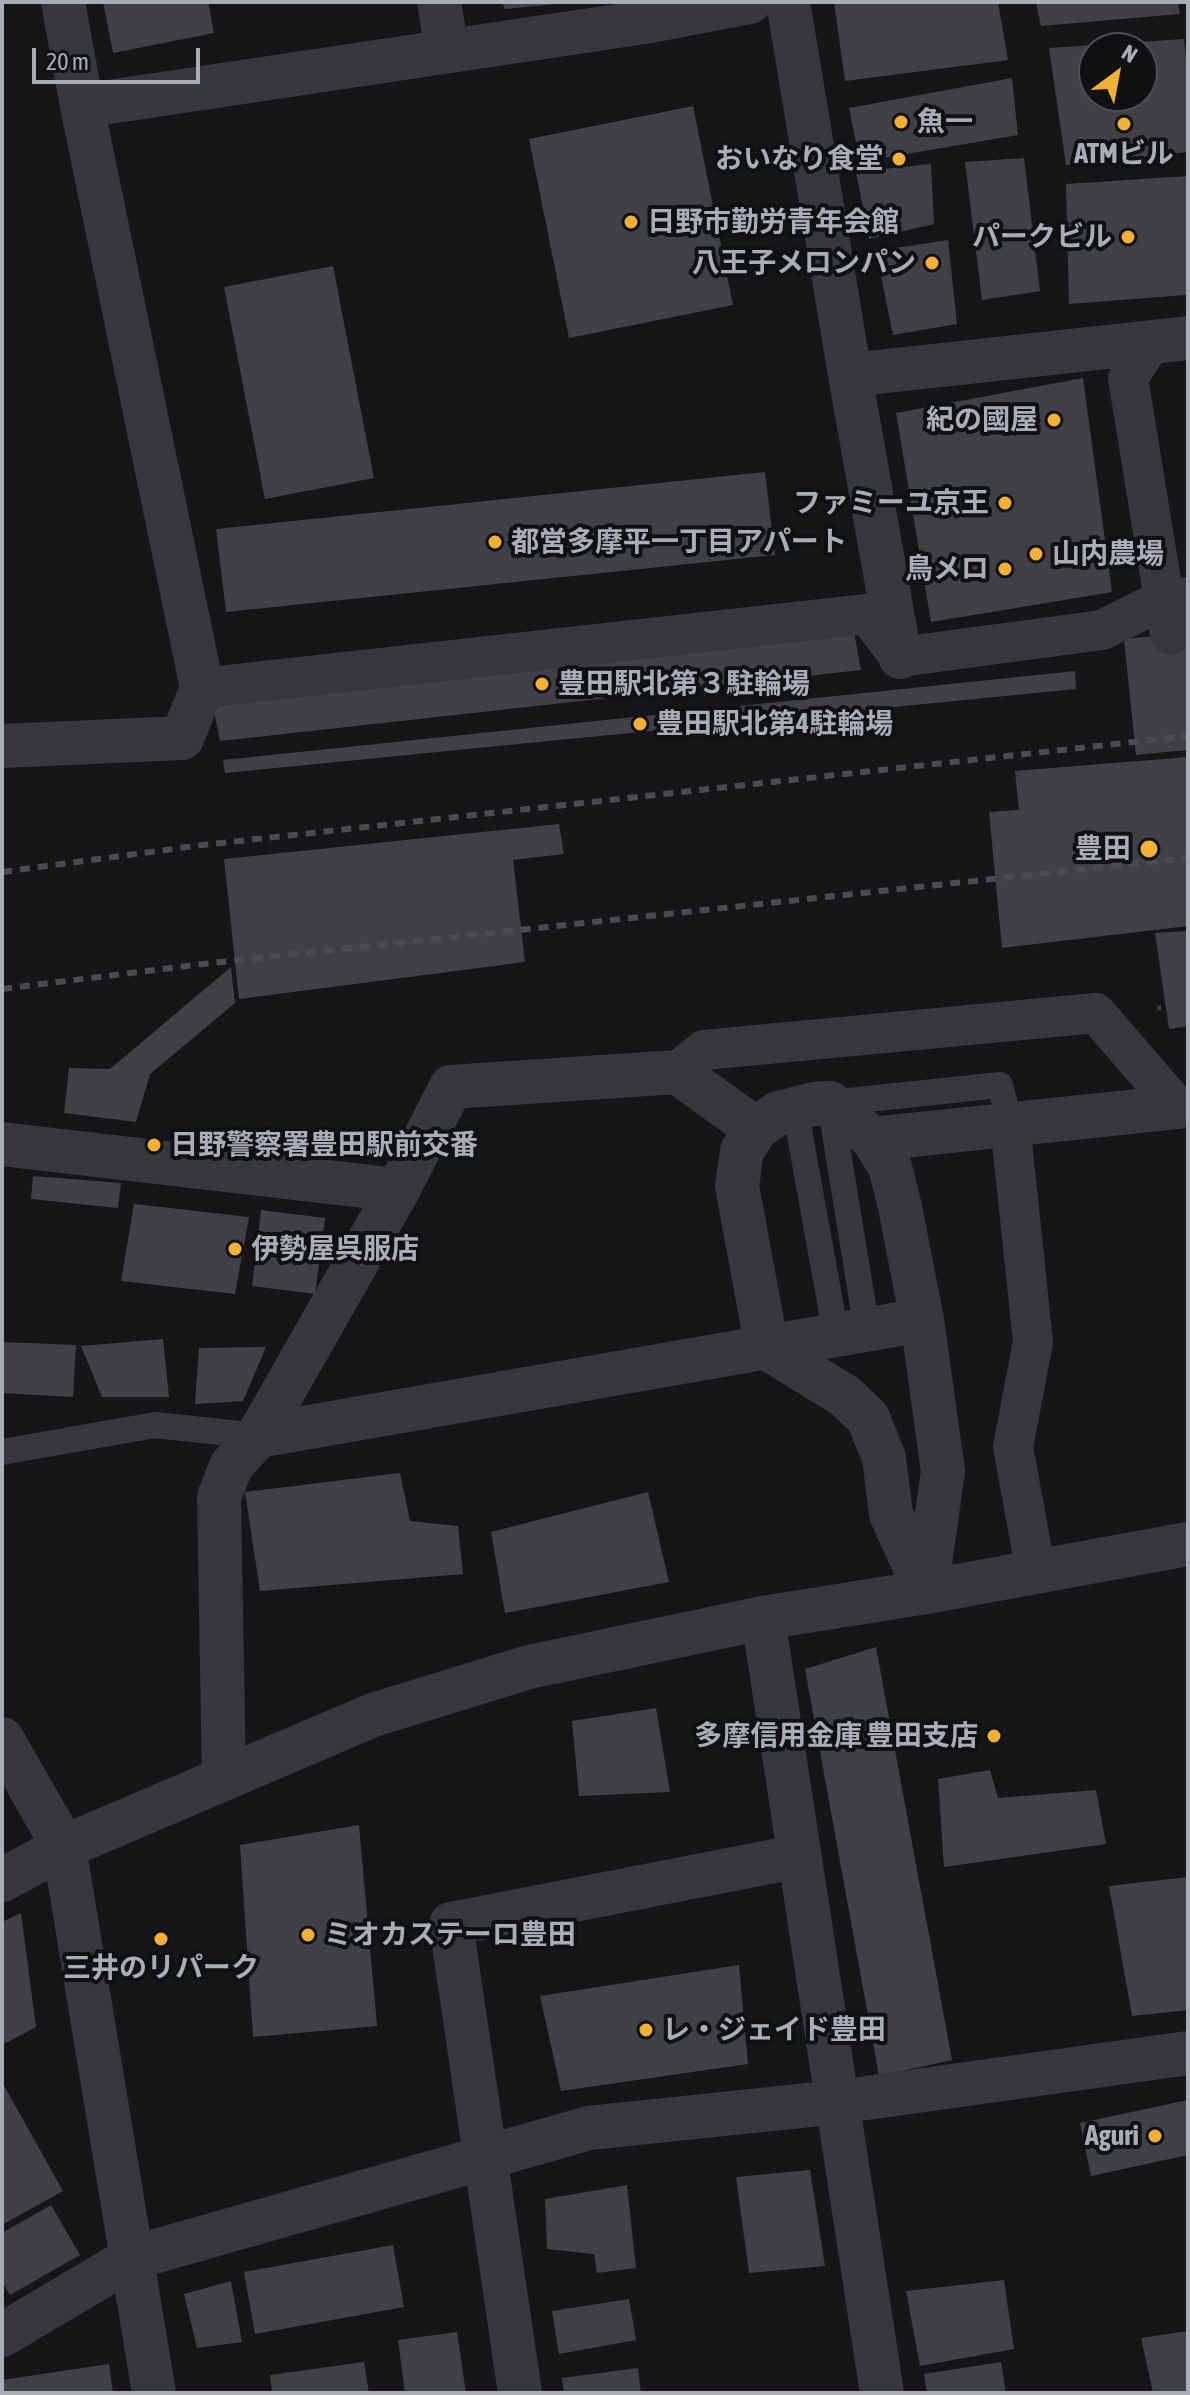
<!DOCTYPE html>
<meta charset="utf-8">
<style>
body{margin:0}
#map{position:relative;width:1190px;height:2395px;overflow:hidden;background:#161618;font-family:"Asap Condensed",sans-serif}
canvas{display:block}
.frame{position:absolute;inset:0;border:4px solid #a8adb8;pointer-events:none}
.north{position:absolute;left:1078px;top:32px;width:80px;height:80px;box-sizing:border-box;background:#111113;border:2px solid #4d4f55;border-radius:50%;rotate:32deg;font-size:22px;font-weight:700;line-height:32px;text-align:center;color:#a8adb8}
.north::after{content:'';display:block;margin:auto;width:28px;height:36px;background:#f2b134;clip-path:polygon(50% 0,100% 100%,50% 72%,0 100%)}
.scale{position:absolute;left:32px;top:48px;width:168px;height:36px;box-sizing:border-box;border:4px solid #a8adb8;border-top:0;padding-left:10px;font-size:24px;line-height:28px;white-space:nowrap;color:#a8adb8;-webkit-text-stroke:6px #111113;paint-order:stroke}
</style>
<div id="map">
<canvas width="1190" height="2395"></canvas>
<div class="frame"></div>
<div class="north">N</div>
<div class="scale">20 m</div>
</div>
<script>
const context = document.querySelector('canvas').getContext('2d');
context.lineJoin = 'round';
function fillPath(path, color) { context.fillStyle = color; context.fill(path, 'evenodd'); }
const toPath = rows => new Path2D(rows.map(r => 'M' + r).join(''));
function strokePath(path, color, width, dash) { context.strokeStyle = color; context.lineWidth = width; context.lineCap = dash ? 'butt' : 'round'; context.setLineDash(dash || []); context.stroke(path); }
function write(font, color, halo, rows, align = 'center') {
  context.font = font + ' "Asap Condensed","Noto Sans JP",sans-serif'; context.lineWidth = 8; context.setLineDash([]); context.textBaseline = 'middle'; context.strokeStyle = halo; context.fillStyle = color; for (const [text, x, y, turn = 0] of rows) {
    context.save(); context.translate(x, y); context.rotate((+turn || 0) * Math.PI / 180); context.textAlign = isNaN(turn) ? turn : align; if (halo) context.strokeText(text, 0, 0); context.fillText(text, 0, 0); context.restore();
  }
}
fillPath(toPath([
 [103,2,208,2,214,33,113,53],
 [502,2,556,2,556,4,505,9],
 [834,2,998,2,1008,60,845,81],
 [1036,2,1178,2,1180,14,1041,26],
 [1184,39,1188,81,1188,152,1066,165,1049,48],
 [1094,48,1142,48,1142,96,1094,96],
 [1012,78,1018,135,860,162,849,108],
 [693,106,733,305,569,338,529,139],
 [1024,158,1040,291,982,300,965,162],
 [931,164,934,224,869,239,856,172],
 [1188,176,1188,291,1186,295,1069,304,1066,184],
 [948,240,957,324,893,335,876,251],
 [333,266,374,478,265,499,224,287],
 [1083,378,1112,592,931,622,896,413],
 [765,472,775,555,226,612,216,529],
 [854,632,861,670,220,741,211,697],
 [1188,633,1188,750,1136,755,1124,639],
 [1075,671,1076,689,225,773,223,760],
 [1188,757,1188,926,1002,948,989,812,1019,810,1015,771],
 [559,824,564,854,513,860,525,962,239,999,224,859],
 [1188,931,1188,1026,1169,1029,1155,933],
 [231,967,235,1003,150,1074,136,1122,64,1113,69,1068,110,1069],
 [33,1176,121,1183,118,1208,31,1199],
 [134,1204,249,1217,235,1294,121,1281],
 [261,1210,325,1218,315,1294,252,1286],
 [163,1339,169,1397,102,1397,81,1346],
 [2,1342,76,1345,73,1397,2,1393],
 [266,1347,243,1401,195,1404,199,1348],
 [400,1473,410,1521,458,1526,463,1574,260,1591,245,1492],
 [648,1492,669,1582,505,1613,491,1532],
 [876,1647,952,2060,879,2076,805,1669],
 [656,1708,670,1792,579,1796,572,1721],
 [990,1770,998,1798,1096,1790,1106,1844,944,1867,938,1779],
 [359,1825,377,2026,253,2037,240,1845],
 [1188,1877,1188,2010,1132,2016,1109,1886],
 [21,1913,36,2027,2,2045,2,1922],
 [739,1965,748,2064,561,2091,540,1996],
 [2,2082,63,2191,2,2225],
 [1188,2100,1188,2155,1091,2176,1080,2123],
 [810,2170,825,2266,749,2273,736,2177],
 [627,2185,636,2268,597,2273,594,2254,547,2249,545,2199],
 [51,2205,80,2255,10,2295,2,2281,2,2233],
 [393,2245,404,2307,255,2334,244,2272],
 [1004,2280,1014,2349,920,2366,906,2291],
 [231,2281,242,2342,197,2348,184,2294],
 [629,2299,636,2340,559,2354,552,2311],
 [1188,2331,1188,2393,1153,2393,1141,2338],
 [457,2332,466,2393,405,2393,398,2340],
 [364,2362,369,2393,272,2393,270,2375],
 [1001,2362,1006,2393,927,2393,924,2374],
 [109,2364,113,2393,2,2393,2,2380],
 [638,2368,641,2393,564,2393,562,2378]
]), '#404145');
strokePath(toPath([
 [1173,684,1177,729],
 [1179,846,1188,845],
 [1157,1008,1188,1007]
]), '#3d3f44', 5, [4, 6]);
strokePath(toPath([
 [795,1108,836,1335],
 [867,1330,830,1103,1000,1085,1010,1123],
 [2,1452,155,1425,258,1436]
]), '#37383d', 26);
strokePath(toPath([
 [1150,344,1128,378,1164,599,1188,597],
 [202,688,867,614,900,657,1102,630,1164,599,1170,635],
 [677,1072,704,1050,1096,1013,1177,1107],
 [1010,1123,1033,1342,1013,1447,1036,1572]
]), '#37383d', 40);
strokePath(toPath([
 [439,2,447,50],
 [788,2,850,375],
 [82,106,651,21,750,2],
 [900,657,850,375,1188,338],
 [2,746,182,738,202,688,82,106,63,2],
 [2,1144,398,1190],
 [258,1436,922,1320],
 [763,1618,882,2393],
 [2,1739,64,1847,154,2393],
 [224,1779,219,1497,231,1466,258,1436,398,1190,451,1087,677,1072,756,1129],
 [2,2335,132,2258,589,2128,838,2102,1188,2053],
 [520,2393,451,1924,800,1856]
]), '#37383d', 44);
strokePath(toPath([
 [830,1103,873,1139,890,1167,900,1207,922,1320,943,1471,926,1592,891,1514,884,1458,868,1418,845,1396,767,1348,737,1186,742,1151,756,1129,778,1113,814,1104,830,1103],
 [873,1139,1177,1107],
 [2,1880,64,1847,373,1715,529,1667,763,1618,926,1592,1188,1544]
]), '#37383d', 44);
strokePath(toPath([
 [2,872,203,845,1188,736],
 [2,989,203,964,1188,858]
]), '#4a4c52', 6, [10, 8]);
for (const [x, y, r, color] of [
 [901,122,8,"#f2b134"],
 [1124,124,8,"#f2b134"],
 [899,159,8,"#f2b134"],
 [631,222,8,"#f2b134"],
 [1128,237,8,"#f2b134"],
 [932,263,8,"#f2b134"],
 [1054,420,8,"#f2b134"],
 [1005,503,8,"#f2b134"],
 [495,542,8,"#f2b134"],
 [1036,554,8,"#f2b134"],
 [1005,569,8,"#f2b134"],
 [542,684,8,"#f2b134"],
 [640,724,8,"#f2b134"],
 [1149,849,10,"#f2b134"],
 [154,1145,8,"#f2b134"],
 [235,1249,8,"#f2b134"],
 [994,1736,8,"#f2b134"],
 [308,1935,8,"#f2b134"],
 [161,1939,8,"#f2b134"],
 [646,2030,8,"#f2b134"],
 [1155,2136,8,"#f2b134"]
]) { const dot = new Path2D(); dot.arc(x, y, r, 0, 2 * Math.PI); context.fillStyle = color; context.fill(dot); strokePath(dot, '#111113', 3); }
write('bold 28px', '#a8adb8', '#111113', [
 ["魚一",917,122],
 ["ATMビル",1124,154,"center"],
 ["おいなり食堂",883,159,"right"],
 ["日野市勤労青年会館",647,222],
 ["パークビル",1112,237,"right"],
 ["八王子メロンパン",916,263,"right"],
 ["紀の國屋",1038,420,"right"],
 ["ファミーユ京王",989,503,"right"],
 ["都営多摩平一丁目アパート",511,542],
 ["山内農場",1052,554],
 ["鳥メロ",989,569,"right"],
 ["豊田駅北第３駐輪場",558,684],
 ["豊田駅北第4駐輪場",656,724],
 ["豊田",1131,849,"right"],
 ["日野警察署豊田駅前交番",170,1145],
 ["伊勢屋呉服店",251,1249],
 ["多摩信用金庫 豊田支店",978,1736,"right"],
 ["ミオカステーロ豊田",324,1935],
 ["三井のリパーク",161,1968,"center"],
 ["レ・ジェイド豊田",662,2030],
 ["Aguri",1139,2136,"right"]
], 'left');
</script>
